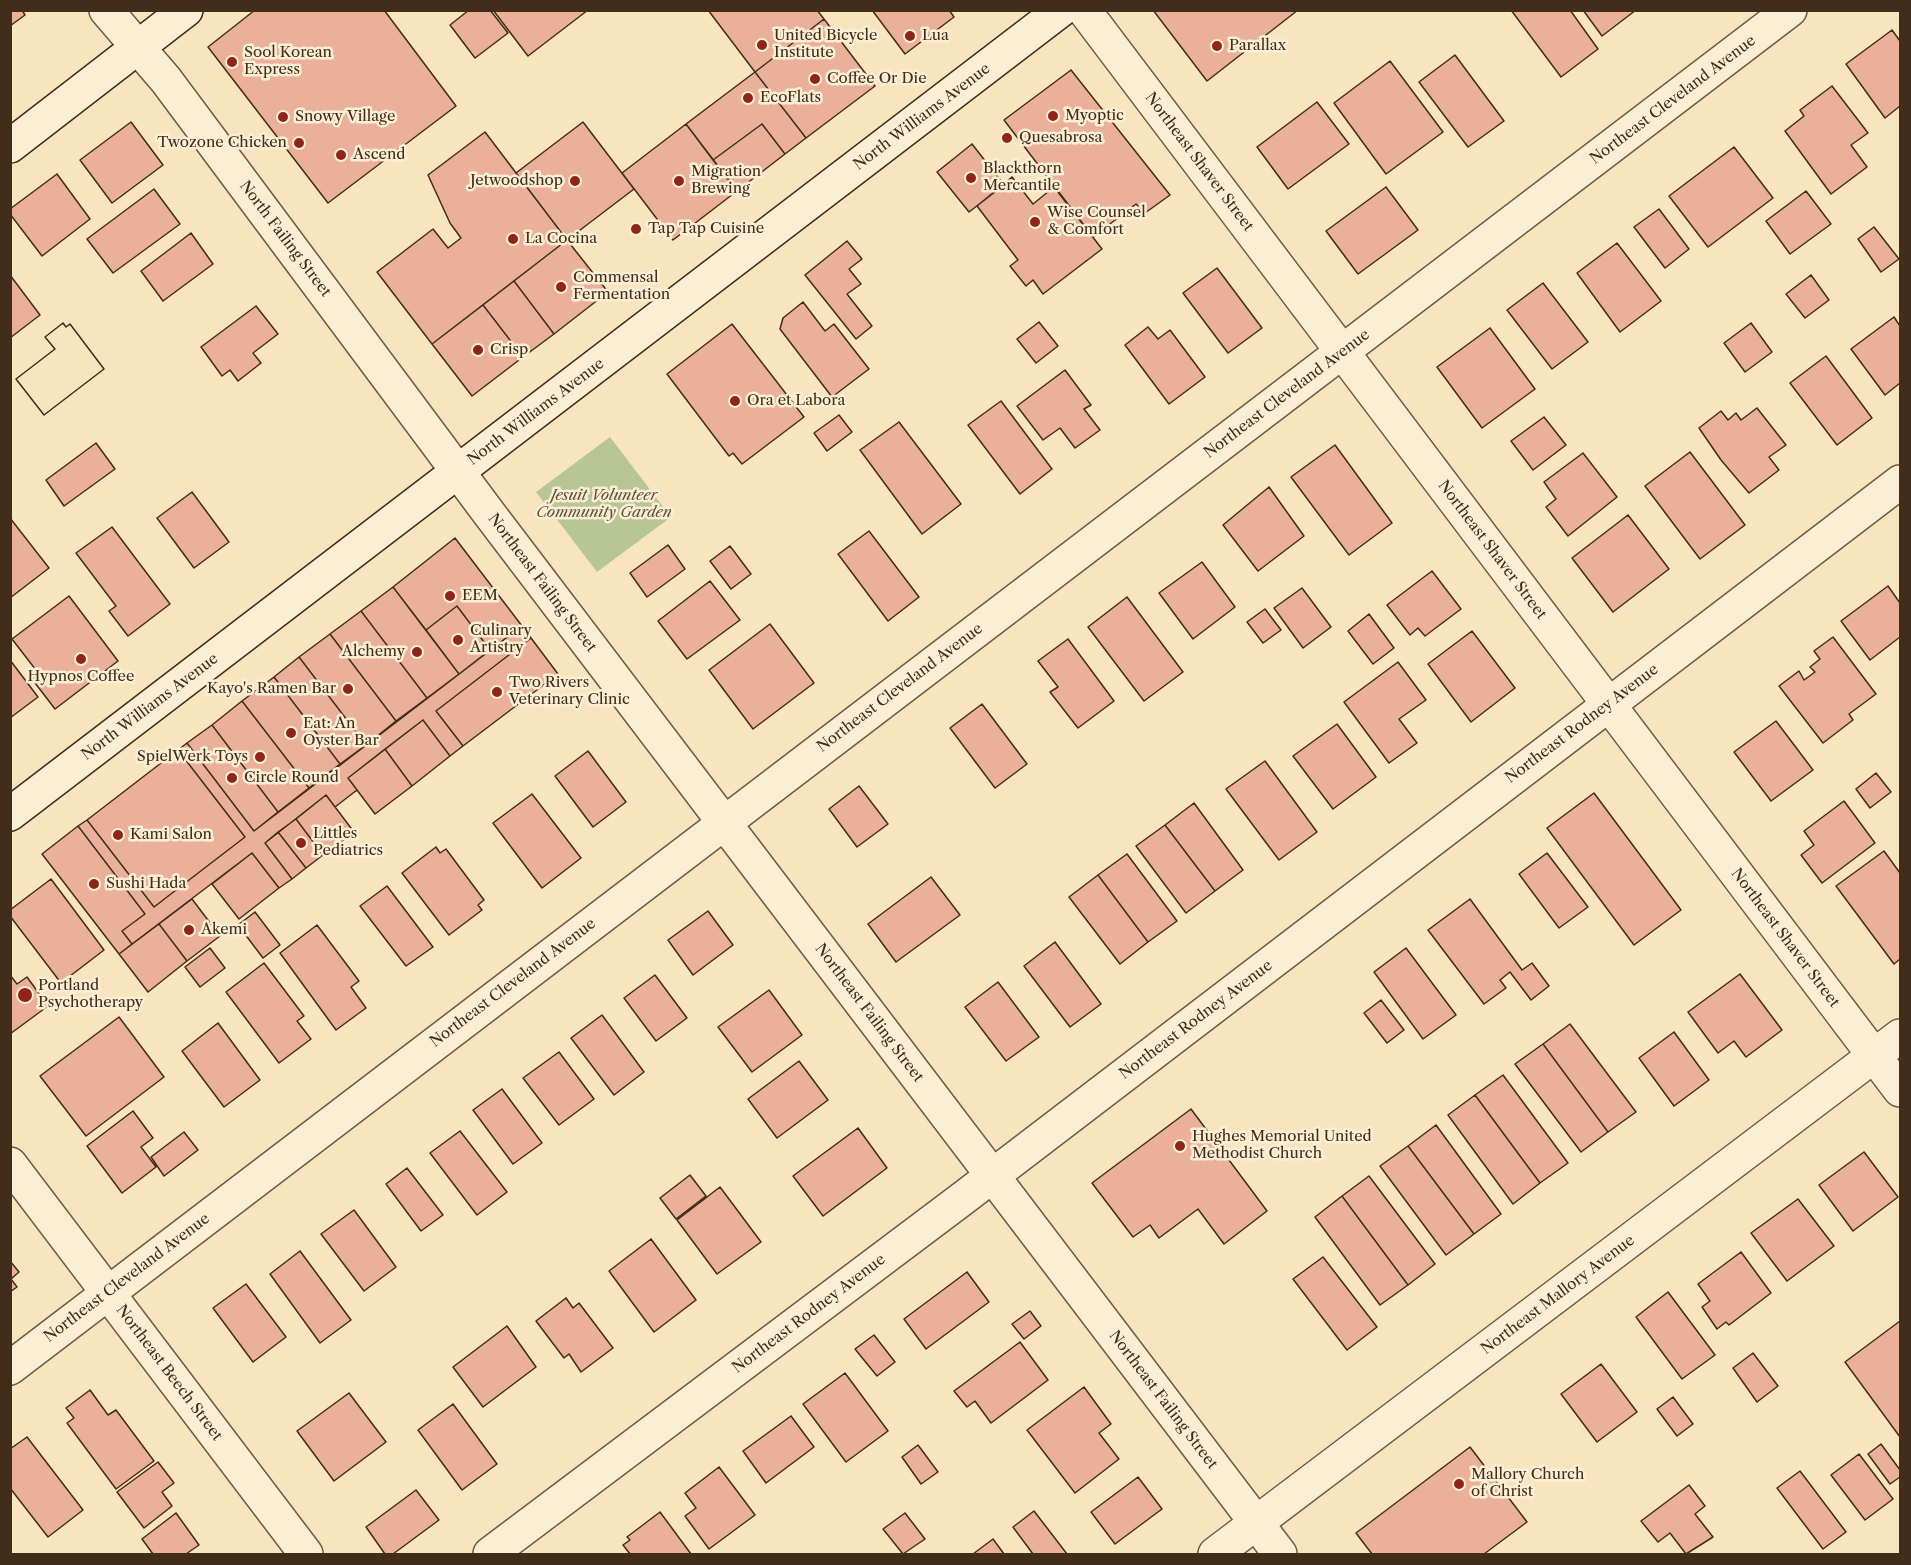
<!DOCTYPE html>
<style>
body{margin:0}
#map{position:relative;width:1911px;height:1565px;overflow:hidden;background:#f8e5bf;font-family:"Libre Caslon Text",serif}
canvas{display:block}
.frame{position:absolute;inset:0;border:12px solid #422c1a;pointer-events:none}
</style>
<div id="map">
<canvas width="1911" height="1565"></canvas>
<div class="frame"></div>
</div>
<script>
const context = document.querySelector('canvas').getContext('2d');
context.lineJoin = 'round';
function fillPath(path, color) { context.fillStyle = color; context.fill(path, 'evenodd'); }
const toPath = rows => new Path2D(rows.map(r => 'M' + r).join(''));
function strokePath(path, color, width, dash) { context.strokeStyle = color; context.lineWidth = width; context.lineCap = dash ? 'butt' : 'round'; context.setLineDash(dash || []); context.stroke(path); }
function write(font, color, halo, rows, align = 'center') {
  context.font = font + ' "Libre Caslon Text",serif'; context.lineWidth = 5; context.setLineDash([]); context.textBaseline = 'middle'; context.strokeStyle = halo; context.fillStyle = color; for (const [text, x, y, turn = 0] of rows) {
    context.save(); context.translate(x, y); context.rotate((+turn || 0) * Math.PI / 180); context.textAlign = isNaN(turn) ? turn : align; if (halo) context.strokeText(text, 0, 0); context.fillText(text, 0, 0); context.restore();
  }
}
fillPath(toPath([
 [610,437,671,517,597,572,536,492]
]), '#b8c696');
const building = toPath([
 [10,10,22,10,25,15,10,26,10,10],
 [255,10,384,10,456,106,328,203,208,47,255,10],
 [469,10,490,10,508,33,475,58,450,25,469,10],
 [493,10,588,10,528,56,493,10],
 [708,10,817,10,824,19,755,72,708,10],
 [872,10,949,10,954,17,905,54,872,10],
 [1153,10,1298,10,1207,81,1153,10],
 [1511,10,1570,10,1598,49,1561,77,1511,10],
 [1583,10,1636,10,1602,36,1583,10],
 [824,19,875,86,806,138,755,72,824,19],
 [1892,30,1900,41,1900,106,1885,118,1846,64,1892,30],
 [1455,55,1504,121,1468,147,1419,82,1455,55],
 [1390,61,1443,132,1386,174,1334,103,1390,61],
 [1071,70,1170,195,1145,213,1136,204,1093,237,1004,120,1071,70],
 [755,72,806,138,785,154,762,124,713,160,686,124,755,72],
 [1832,86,1868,133,1851,145,1867,167,1831,194,1785,131,1804,116,1800,110,1832,86],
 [1317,102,1349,144,1288,189,1257,147,1317,102],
 [131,122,163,165,112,203,80,160,131,122],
 [583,122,634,189,567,240,516,173,583,122],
 [686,124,737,191,673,240,622,173,686,124],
 [762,124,785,154,737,191,713,160,762,124],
 [485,132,567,240,432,344,377,272,433,229,448,248,461,238,450,223,428,175,485,132],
 [972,144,1004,185,969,212,937,172,972,144],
 [1734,147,1773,198,1708,247,1669,196,1734,147],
 [57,174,90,219,42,256,10,214,10,209,57,174],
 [1012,177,1033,204,1054,187,1102,249,1043,294,1033,280,1026,286,1010,266,1018,260,977,206,1012,177],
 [1386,187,1418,230,1358,274,1326,231,1386,187],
 [154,189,180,224,113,273,87,239,154,189],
 [1806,191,1831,224,1790,254,1766,221,1806,191],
 [1659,209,1689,249,1665,268,1634,227,1659,209],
 [1874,227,1899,259,1881,272,1858,239,1874,227],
 [191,233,213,264,163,301,141,271,191,233],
 [567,240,608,292,554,334,514,281,567,240],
 [847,241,862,259,849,269,861,284,847,294,872,326,856,339,805,275,847,241],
 [1617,243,1661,301,1620,332,1577,273,1617,243],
 [1217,268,1262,328,1228,353,1183,293,1217,268],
 [10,275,40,315,10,338,10,275],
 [1811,275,1829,300,1805,318,1786,294,1811,275],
 [514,281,554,334,523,357,483,305,514,281],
 [1543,283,1588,342,1552,369,1507,310,1543,283],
 [803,302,825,331,834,324,869,369,832,397,780,329,783,318,803,302],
 [483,305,523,357,472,396,432,344,483,305],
 [256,306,278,334,253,353,261,363,238,381,230,370,222,376,201,347,256,306],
 [1894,317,1900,326,1900,383,1885,395,1851,349,1894,317],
 [1039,322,1058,346,1036,363,1017,339,1039,322],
 [63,323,66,327,70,324,104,369,44,415,16,379,55,349,45,337,63,323],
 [63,323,66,327,70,324,104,369,44,415,16,379,55,349,45,337,63,323],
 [1751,323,1772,352,1745,372,1724,343,1751,323],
 [732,324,804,417,742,464,733,453,729,456,667,374,732,324],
 [1148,327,1158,339,1170,330,1205,377,1169,404,1125,345,1148,327],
 [1490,328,1535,389,1482,428,1437,367,1490,328],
 [1826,356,1872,418,1837,445,1790,383,1826,356],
 [1065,370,1091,405,1084,409,1100,430,1075,448,1060,428,1043,440,1017,406,1065,370],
 [1001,401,1052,469,1020,494,968,425,1001,401],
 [1757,408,1786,445,1769,457,1779,470,1749,493,1721,460,1699,428,1721,411,1728,420,1736,413,1741,420,1757,408],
 [839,415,852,432,827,451,814,433,839,415],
 [1544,417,1566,445,1533,470,1511,441,1544,417],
 [899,422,961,504,922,534,860,450,899,422],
 [96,443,115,469,64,506,46,480,96,443],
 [1335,445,1392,523,1349,555,1291,477,1335,445],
 [1690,452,1745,525,1700,559,1645,486,1690,452],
 [1583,453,1617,497,1568,536,1546,507,1556,499,1544,482,1583,453],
 [1269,487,1304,536,1258,571,1223,525,1269,487],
 [192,492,229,542,194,568,157,518,192,492],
 [1628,515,1669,569,1613,612,1572,558,1628,515],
 [10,518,49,568,10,598,10,518],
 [112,527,170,604,128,636,109,611,116,606,76,553,112,527],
 [869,531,919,597,888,621,838,554,869,531],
 [455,538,522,626,490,650,457,606,426,630,393,587,455,538],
 [668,545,685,569,647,597,630,573,668,545],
 [730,546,751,574,731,589,710,561,730,546],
 [1202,562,1235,607,1193,639,1159,593,1202,562],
 [1432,571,1461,609,1425,636,1418,628,1410,635,1387,605,1432,571],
 [710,581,740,620,687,659,658,621,710,581],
 [1888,586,1900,603,1900,637,1870,660,1841,621,1888,586],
 [393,587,459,674,427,698,361,611,393,587],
 [1302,588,1331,627,1303,648,1274,608,1302,588],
 [69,596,118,661,55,709,32,679,39,674,12,639,69,596],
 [1127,597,1183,672,1144,701,1088,627,1127,597],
 [457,606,490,650,459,674,426,630,457,606],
 [1265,609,1281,630,1263,643,1247,622,1265,609],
 [361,611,427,698,396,721,330,634,361,611],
 [1369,614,1394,648,1373,664,1348,631,1369,614],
 [770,624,814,683,753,729,709,670,770,624],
 [522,626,531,638,436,711,463,746,450,756,423,720,348,778,357,790,335,807,326,795,265,843,292,879,279,888,252,853,132,944,122,931,145,914,78,826,87,820,154,907,245,837,178,750,187,743,254,831,522,626],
 [1472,631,1515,688,1471,722,1428,664,1472,631],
 [330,634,396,721,366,745,299,657,330,634],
 [1833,637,1876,694,1849,714,1853,720,1823,743,1779,686,1799,671,1804,680,1815,672,1810,667,1820,659,1814,651,1833,637],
 [531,638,558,674,463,746,436,711,531,638],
 [1068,639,1114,701,1078,728,1050,692,1058,687,1038,661,1068,639],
 [299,657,366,745,340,764,274,677,299,657],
 [10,660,38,697,10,718,10,660],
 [1398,662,1426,700,1399,719,1417,743,1389,763,1344,702,1398,662],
 [274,677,340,764,309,788,242,701,274,677],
 [242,701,309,788,278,812,212,725,242,701],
 [982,704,1027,764,995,788,950,728,982,704],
 [423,720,450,756,412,786,385,749,423,720],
 [1776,721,1813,770,1771,801,1734,752,1776,721],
 [1337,724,1376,777,1333,809,1293,756,1337,724],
 [212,725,278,812,254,831,187,743,212,725],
 [385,749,412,786,375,814,348,778,385,749],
 [178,750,245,837,154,907,87,820,178,750],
 [588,751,626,802,593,827,555,776,588,751],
 [1265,761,1317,832,1279,860,1226,789,1265,761],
 [1876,773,1891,792,1870,808,1856,789,1876,773],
 [859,786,888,824,857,847,829,809,859,786],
 [1594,793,1681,910,1634,945,1547,828,1594,793],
 [532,794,581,858,542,888,493,823,532,794],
 [326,795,354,832,323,855,296,819,326,795],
 [1844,801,1875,843,1822,883,1801,855,1814,845,1804,831,1844,801],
 [1194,803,1243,870,1215,891,1165,825,1194,803],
 [296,819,323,855,306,868,278,832,296,819],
 [1165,825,1215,891,1186,913,1136,846,1165,825],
 [78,826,145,914,122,931,132,944,119,954,42,854,78,826],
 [278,832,306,868,292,879,265,843,278,832],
 [436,847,440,853,446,849,484,900,478,905,482,910,449,935,402,873,436,847],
 [1884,851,1900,873,1900,959,1894,964,1836,886,1884,851],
 [252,853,279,888,239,919,212,884,252,853],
 [1547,853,1588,907,1559,928,1519,874,1547,853],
 [1127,854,1177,921,1148,942,1098,875,1127,854],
 [1098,875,1148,942,1120,964,1069,897,1098,875],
 [931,877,960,915,896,962,868,924,931,877],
 [51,879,104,950,61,983,10,916,10,910,51,879],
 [387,886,433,947,406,966,360,906,387,886],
 [192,899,220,936,187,961,159,924,192,899],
 [1470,899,1522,970,1532,963,1549,986,1531,1000,1510,972,1500,980,1506,988,1484,1004,1428,930,1470,899],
 [708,911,733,945,693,975,668,940,708,911],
 [255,912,280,945,263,958,238,925,255,912],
 [159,924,187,961,148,992,119,954,159,924],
 [317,925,359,981,351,987,366,1008,336,1030,280,953,317,925],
 [1055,942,1101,1004,1070,1027,1024,966,1055,942],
 [210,948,225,968,200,987,185,967,210,948],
 [1406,948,1456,1015,1423,1039,1374,972,1406,948],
 [264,963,304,1016,297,1021,311,1039,279,1063,226,992,264,963],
 [1740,974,1782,1030,1746,1057,1734,1041,1718,1053,1688,1012,1740,974],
 [10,975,17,984,27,977,48,1006,10,1034,10,975],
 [655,975,687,1018,656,1041,624,998,655,975],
 [998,982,1039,1037,1006,1061,965,1007,998,982],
 [769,990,802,1035,752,1072,718,1027,769,990],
 [1381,1000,1404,1030,1387,1043,1364,1013,1381,1000],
 [602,1015,644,1072,614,1095,571,1038,602,1015],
 [119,1017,164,1077,86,1136,40,1076,119,1017],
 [218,1023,260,1080,224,1107,182,1051,218,1023],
 [1570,1024,1636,1112,1608,1132,1543,1044,1570,1024],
 [1674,1032,1709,1080,1674,1106,1639,1058,1674,1032],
 [1543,1044,1608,1132,1581,1152,1515,1064,1543,1044],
 [559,1052,594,1099,559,1125,523,1078,559,1052],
 [799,1061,828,1100,777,1138,748,1099,799,1061],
 [1503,1075,1568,1163,1540,1183,1475,1095,1503,1075],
 [502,1089,542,1143,513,1164,473,1110,502,1089],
 [1475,1095,1540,1183,1513,1204,1448,1115,1475,1095],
 [1191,1109,1267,1211,1224,1244,1198,1209,1159,1238,1150,1225,1133,1237,1092,1183,1191,1109],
 [133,1111,153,1138,141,1147,156,1167,122,1193,87,1146,133,1111],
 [1436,1125,1501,1214,1474,1234,1408,1146,1436,1125],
 [858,1128,887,1168,823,1216,793,1176,858,1128],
 [460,1131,507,1192,477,1215,430,1153,460,1131],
 [184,1132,198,1150,164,1176,151,1157,184,1132],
 [1408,1146,1474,1234,1446,1255,1380,1166,1408,1146],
 [1864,1152,1898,1197,1853,1231,1819,1185,1864,1152],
 [407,1168,443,1215,421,1231,386,1184,407,1168],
 [690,1175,706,1196,676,1219,660,1198,690,1175],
 [1369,1176,1435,1264,1408,1285,1342,1196,1369,1176],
 [720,1187,761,1242,717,1274,677,1220,720,1187],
 [1342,1196,1408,1285,1380,1305,1315,1217,1342,1196],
 [1798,1199,1834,1246,1787,1281,1751,1233,1798,1199],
 [354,1210,396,1267,364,1291,321,1234,354,1210],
 [651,1239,696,1300,654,1332,609,1271,651,1239],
 [300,1251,351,1320,320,1343,270,1274,300,1251],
 [1741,1252,1771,1293,1729,1325,1726,1322,1717,1329,1702,1307,1710,1301,1698,1284,1741,1252],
 [1323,1257,1377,1327,1347,1350,1293,1279,1323,1257],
 [10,1261,19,1272,11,1279,17,1287,10,1292,10,1261],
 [967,1272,989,1302,926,1349,904,1319,967,1272],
 [246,1284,286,1337,253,1362,213,1308,246,1284],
 [1668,1292,1715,1355,1682,1379,1636,1317,1668,1292],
 [566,1298,573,1308,579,1303,613,1348,581,1372,569,1354,564,1358,536,1321,566,1298],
 [1030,1311,1041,1326,1024,1339,1012,1324,1030,1311],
 [1900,1321,1900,1437,1845,1362,1900,1321],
 [507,1326,536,1367,483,1407,453,1367,507,1326],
 [874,1335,895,1362,877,1376,855,1349,874,1335],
 [1020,1342,1048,1380,991,1423,975,1401,967,1407,954,1391,1020,1342],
 [1753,1353,1778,1386,1757,1402,1733,1368,1753,1353],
 [1601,1364,1637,1412,1597,1442,1561,1394,1601,1364],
 [845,1373,888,1431,846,1462,803,1404,845,1373],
 [1084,1387,1111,1424,1099,1433,1119,1459,1075,1493,1027,1430,1084,1387],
 [90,1390,108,1415,116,1410,154,1461,116,1489,67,1423,74,1418,66,1408,90,1390],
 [349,1393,386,1442,334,1481,297,1431,349,1393],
 [1673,1397,1693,1424,1677,1436,1657,1409,1673,1397],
 [453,1404,497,1464,462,1490,418,1430,453,1404],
 [791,1416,814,1447,766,1483,743,1451,791,1416],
 [27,1437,83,1510,48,1537,10,1488,10,1449,27,1437],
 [1881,1444,1900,1470,1900,1477,1890,1484,1868,1454,1881,1444],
 [918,1445,938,1472,921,1484,902,1457,918,1445],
 [1470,1447,1527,1522,1484,1554,1372,1554,1356,1533,1470,1447],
 [1859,1454,1893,1499,1865,1520,1831,1475,1859,1454],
 [158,1462,174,1483,162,1492,172,1506,144,1528,117,1492,158,1462],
 [719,1467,755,1515,709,1549,685,1516,696,1508,685,1493,719,1467],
 [1800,1471,1846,1532,1823,1549,1777,1488,1800,1471],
 [1138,1477,1162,1509,1115,1544,1091,1512,1138,1477],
 [1689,1485,1705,1506,1695,1514,1713,1537,1686,1554,1670,1533,1658,1542,1641,1521,1689,1485],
 [416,1490,439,1520,393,1554,385,1554,366,1527,416,1490],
 [1034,1511,1067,1554,1033,1554,1013,1527,1034,1511],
 [660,1512,691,1554,630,1554,623,1545,630,1540,627,1537,660,1512],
 [176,1513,199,1545,186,1554,153,1554,142,1539,176,1513],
 [905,1513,925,1539,903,1554,883,1529,905,1513],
 [993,1539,1004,1554,973,1554,993,1539]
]);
fillPath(building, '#ebb09a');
strokePath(building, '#422c1a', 1.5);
const minor = toPath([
 [106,10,166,80,488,512,1280,1554],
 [1084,10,1900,1090],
 [10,1164,306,1554],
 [10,1368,1790,10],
 [490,1554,962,1199,1900,482],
 [1215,1554,1900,1036]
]);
const secondary = toPath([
 [10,146,186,10],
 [10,814,1061,10]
]);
strokePath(minor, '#705a43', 36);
strokePath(secondary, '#422c1a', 36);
strokePath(minor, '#faeed5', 33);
strokePath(secondary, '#faeed5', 33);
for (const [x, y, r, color] of [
 [910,36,6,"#8f2418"],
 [762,45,6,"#8f2418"],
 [1217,46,6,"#8f2418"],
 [232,62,6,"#8f2418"],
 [815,79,6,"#8f2418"],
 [748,98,6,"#8f2418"],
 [1053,116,6,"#8f2418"],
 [283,117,6,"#8f2418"],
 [1007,138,6,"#8f2418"],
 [299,143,6,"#8f2418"],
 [341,155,6,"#8f2418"],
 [971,178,6,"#8f2418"],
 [575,181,6,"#8f2418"],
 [679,181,6,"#8f2418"],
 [1035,222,6,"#8f2418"],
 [636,229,6,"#8f2418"],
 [513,239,6,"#8f2418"],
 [561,287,6,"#8f2418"],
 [478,350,6,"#8f2418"],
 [735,401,6,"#8f2418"],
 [450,596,6,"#8f2418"],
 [458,640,6,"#8f2418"],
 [417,652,6,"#8f2418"],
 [81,659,6,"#8f2418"],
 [348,689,6,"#8f2418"],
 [497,692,6,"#8f2418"],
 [291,733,6,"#8f2418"],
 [260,757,6,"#8f2418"],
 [232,778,6,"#8f2418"],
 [118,835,6,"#8f2418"],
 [301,843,6,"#8f2418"],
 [94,884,6,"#8f2418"],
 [189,930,6,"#8f2418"],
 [25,995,8,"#8f2418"],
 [1180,1146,6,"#8f2418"],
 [1459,1484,6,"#8f2418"]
]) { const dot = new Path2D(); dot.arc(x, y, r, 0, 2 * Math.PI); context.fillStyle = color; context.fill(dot); strokePath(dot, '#faeed5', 2); }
write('15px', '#422c1a', '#faeed5', [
 ["United Bicycle",774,36],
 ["Institute",774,53],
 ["Lua",922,36],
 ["Parallax",1229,46],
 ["Sool Korean",244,53],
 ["Express",244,70],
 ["Coffee Or Die",827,79],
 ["EcoFlats",760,98],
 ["Myoptic",1065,116],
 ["Snowy Village",295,117],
 ["Quesabrosa",1019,138],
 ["Twozone Chicken",287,143,"right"],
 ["Ascend",353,155],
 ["Blackthorn",983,169],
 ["Mercantile",983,186],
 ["Migration",691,172],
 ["Brewing",691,189],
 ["Jetwoodshop",563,181,"right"],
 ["Wise Counsel",1047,213],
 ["& Comfort",1047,230],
 ["Tap Tap Cuisine",648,229],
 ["La Cocina",525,239],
 ["Commensal",573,278],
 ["Fermentation",573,295],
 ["Crisp",490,350],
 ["Ora et Labora",747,401],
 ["EEM",462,596],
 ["Culinary",470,631],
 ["Artistry",470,648],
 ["Alchemy",405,652,"right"],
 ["Hypnos Coffee",81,677,"center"],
 ["Two Rivers",509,683],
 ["Veterinary Clinic",509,700],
 ["Kayo's Ramen Bar",336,689,"right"],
 ["Eat: An",303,724],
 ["Oyster Bar",303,741],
 ["SpielWerk Toys",248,757,"right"],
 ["Circle Round",244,778],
 ["Littles",313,834],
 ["Pediatrics",313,851],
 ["Kami Salon",130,835],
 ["Sushi Hada",106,884],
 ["Akemi",201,930],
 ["Portland",38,986],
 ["Psychotherapy",38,1003],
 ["Hughes Memorial United",1192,1137],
 ["Methodist Church",1192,1154],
 ["Mallory Church",1471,1475],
 ["of Christ",1471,1492]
], 'left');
write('15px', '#422c1a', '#faeed5', [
 ["Northeast Cleveland Avenue",1673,100,-37],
 ["North Williams Avenue",922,117,-37],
 ["Northeast Shaver Street",1199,162,53],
 ["North Failing Street",285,239,53],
 ["Northeast Cleveland Avenue",1287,394,-37],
 ["North Williams Avenue",536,412,-37],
 ["Northeast Shaver Street",1492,550,53],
 ["Northeast Failing Street",542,583,53],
 ["Northeast Cleveland Avenue",900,688,-37],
 ["North Williams Avenue",150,707,-37],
 ["Northeast Rodney Avenue",1582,724,-37],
 ["Northeast Shaver Street",1785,938,53],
 ["Northeast Cleveland Avenue",513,983,-37],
 ["Northeast Failing Street",869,1013,53],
 ["Northeast Rodney Avenue",1196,1020,-37],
 ["Northeast Cleveland Avenue",127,1278,-37],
 ["Northeast Mallory Avenue",1558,1295,-37],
 ["Northeast Rodney Avenue",809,1314,-37],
 ["Northeast Beech Street",169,1373,53],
 ["Northeast Failing Street",1163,1400,53]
]);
write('italic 15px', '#605239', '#faeed5', [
 ["Jesuit Volunteer",604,496],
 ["Community Garden",604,513]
]);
</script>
